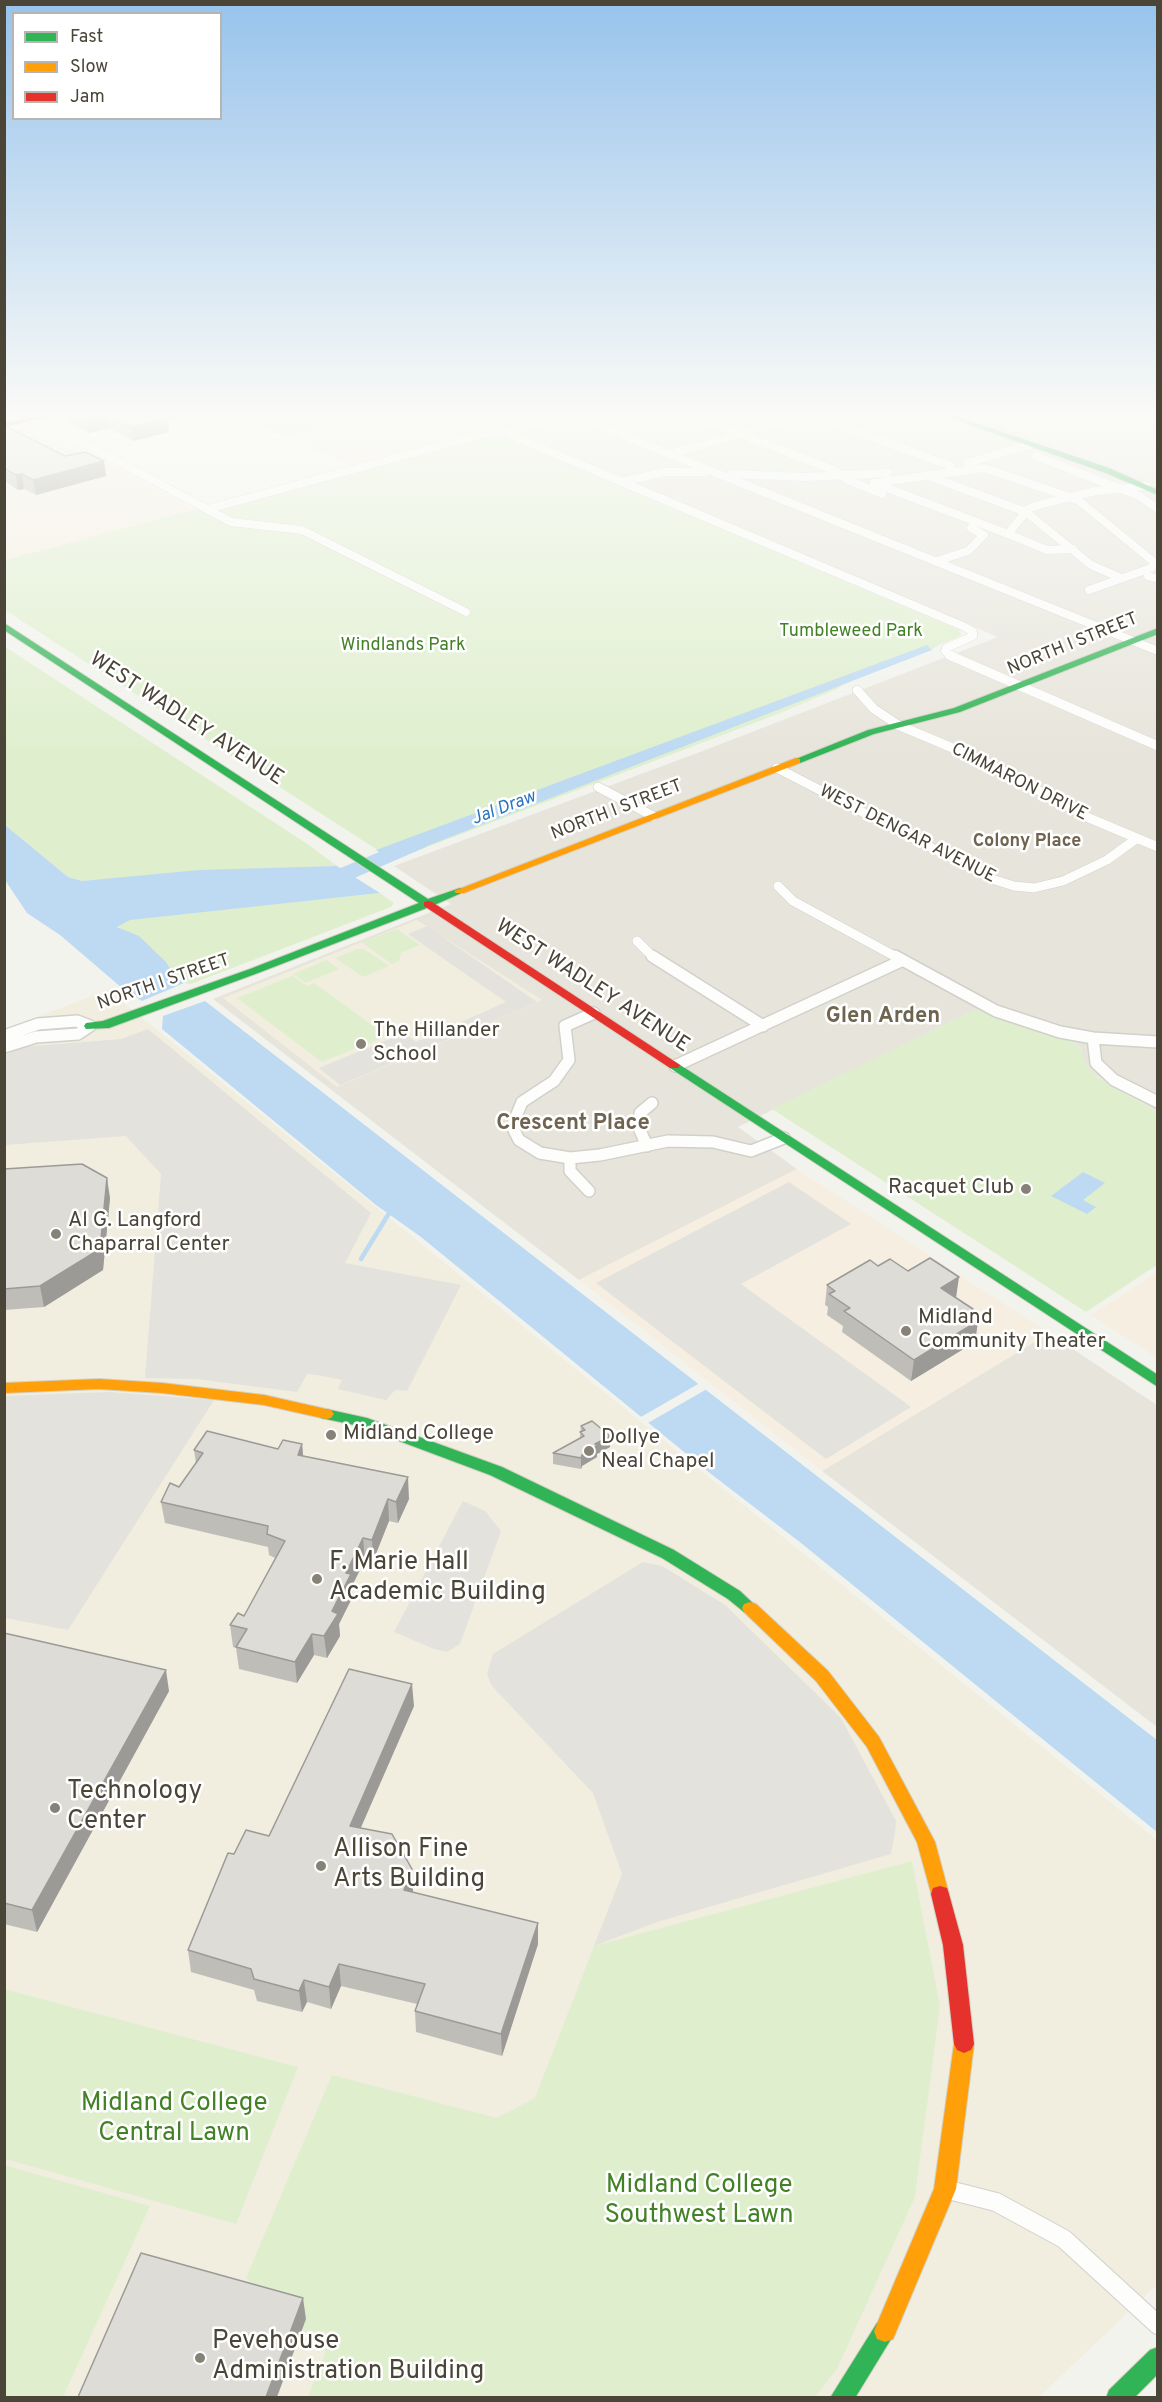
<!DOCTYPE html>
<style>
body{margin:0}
#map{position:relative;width:1162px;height:2402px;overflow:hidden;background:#f3f3ee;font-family:Overpass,sans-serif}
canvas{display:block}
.frame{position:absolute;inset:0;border:6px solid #4b4538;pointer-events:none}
.legend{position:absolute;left:12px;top:12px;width:210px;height:108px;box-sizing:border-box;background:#fff;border:2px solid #b7b5af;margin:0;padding:8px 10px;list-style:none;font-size:18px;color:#4b4538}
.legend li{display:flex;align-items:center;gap:12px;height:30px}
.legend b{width:30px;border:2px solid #b7b5af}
</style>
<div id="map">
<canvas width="1162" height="2402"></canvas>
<div class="frame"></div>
<ul class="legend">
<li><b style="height:8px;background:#30b455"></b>Fast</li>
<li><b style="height:8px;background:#ff9f0a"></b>Slow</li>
<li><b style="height:8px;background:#e5322d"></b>Jam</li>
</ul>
</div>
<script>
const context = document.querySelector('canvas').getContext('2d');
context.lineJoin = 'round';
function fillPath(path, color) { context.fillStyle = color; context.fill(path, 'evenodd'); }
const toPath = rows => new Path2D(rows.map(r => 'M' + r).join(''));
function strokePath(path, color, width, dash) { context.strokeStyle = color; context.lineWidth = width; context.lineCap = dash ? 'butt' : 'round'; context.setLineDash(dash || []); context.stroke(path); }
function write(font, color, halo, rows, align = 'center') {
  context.font = font + ' Overpass,sans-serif'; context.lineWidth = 5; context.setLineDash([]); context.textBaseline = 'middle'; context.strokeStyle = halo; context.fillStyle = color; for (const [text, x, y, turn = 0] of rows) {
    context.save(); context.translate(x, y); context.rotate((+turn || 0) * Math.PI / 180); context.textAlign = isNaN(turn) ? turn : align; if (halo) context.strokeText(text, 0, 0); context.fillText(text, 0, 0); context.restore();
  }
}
fillPath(toPath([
 [474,416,1157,416,1157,1112,1095,1075,1082,1060,1082,1049,1071,1040,1002,1022,975,1010,738,1127,797,1169,579,1280,213,999,451,904,394,866,700,752,998,637],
 [1049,1333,1157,1405,1157,1727,822,1471]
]), '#e7e5db');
fillPath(toPath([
 [367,416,461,416,495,430,354,467,285,436],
 [32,426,39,426,194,510,5,560,5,433],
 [797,1169,1049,1333,822,1471,579,1280],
 [1157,1272,1157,1358,1091,1315]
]), '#f6efe1');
fillPath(toPath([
 [417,920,542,1000,337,1087,223,998],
 [108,990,1157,1840,1157,2285,1039,2397,5,2398,5,1029]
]), '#f1eee0');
fillPath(toPath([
 [240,416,367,416,285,436],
 [491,431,959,630,961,634,959,637,938,645,932,650,849,680,837,689,778,714,393,860,5,610,5,560],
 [731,437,825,473,806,477,718,473,671,454],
 [4,646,309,845,337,866,82,881,68,877,5,825],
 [380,893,394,903,391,907,191,984,184,983,173,973,166,962,117,926,130,919],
 [397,929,420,945,401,953,399,961,392,964,361,942],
 [357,949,364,949,389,966,363,977,335,958],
 [326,960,339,969,306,983,293,974],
 [292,976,307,986,314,983,387,1036,322,1062,237,998],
 [976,1009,1002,1021,1070,1040,1082,1049,1083,1060,1096,1076,1157,1112,1157,1265,1086,1312,772,1109],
 [912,1861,940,2006,915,2197,837,2369,815,2397,308,2397,326,2351,246,2278,332,2075,497,2118,535,2098,594,1946],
 [4,1989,298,2067,236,2224,5,2159],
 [4,2165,150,2206,63,2397,5,2397]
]), '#dfefce');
fillPath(toPath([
 [427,926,537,1002,340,1085,319,1068,404,1033,416,1042,506,1002,408,934],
 [148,1029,371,1213,345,1263,461,1285,407,1391,395,1390,386,1400,338,1389,342,1380,318,1375,307,1374,297,1392,196,1379,145,1378,161,1174,126,1136,5,1145,5,1055,22,1047,121,1039],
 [789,1182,851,1224,741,1284,911,1407,826,1459,596,1283],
 [109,1392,214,1400,68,1630,5,1618,4,1396],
 [463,1501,485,1511,501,1531,460,1644,447,1652,434,1649,394,1632],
 [643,1562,662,1566,725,1605,841,1718,896,1821,895,1832,891,1854,657,1922,594,1946,622,1874,593,1793,492,1686,487,1674,493,1654]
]), '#e3e2dc');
fillPath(toPath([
 [927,645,932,650,391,860,376,850],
 [5,825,68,877,82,881,199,870,337,866,380,893,130,920,117,927,139,936,166,962,173,973,184,983,142,1001,122,988,60,935,27,913,5,880],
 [205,1001,1157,1740,1157,1832,801,1543,711,1474,421,1237,376,1205,162,1029,163,1016],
 [1083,1172,1105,1183,1083,1200,1096,1207,1087,1214,1051,1196]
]), '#bddaf2');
fillPath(toPath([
 [700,1383,707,1389,646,1424,639,1418]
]), '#f3f3ee');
strokePath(toPath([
 [361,1259,391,1210]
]), '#bddaf2', 4.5);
fillPath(toPath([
 [418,836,426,837,429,842,426,847,350,880,311,885,303,883,300,878,303,873,311,871,338,869,418,836]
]), '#bddaf2');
const streetFar3 = toPath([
 [23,416,52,426,231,522,302,530,466,612],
 [466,416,965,627,973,632,973,636,946,648,945,651,953,657],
 [575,416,1158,651],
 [693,416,834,470,848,480,882,494],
 [814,416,951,466],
 [1155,416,1158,416],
 [670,454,805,416],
 [1036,456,1139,496,1158,509],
 [967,463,1033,444],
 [731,474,806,477,888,473],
 [931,477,1026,512,1091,565,1121,578],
 [621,482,664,472,705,472],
 [208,509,487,433,504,432,566,416],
 [1008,534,874,483,984,468,1078,500,1155,563,1151,568,1089,590],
 [1073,549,1047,550,1008,534,1028,509,1042,504,1096,491,1146,486],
 [937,561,968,551,984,535,971,528],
 [1148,576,1158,579]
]);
const streetFar2 = toPath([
 [949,655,1158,746],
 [857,690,874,709,898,725,988,763,1089,818,1158,847],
 [777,768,992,879,1014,886,1034,888,1063,881,1107,860,1136,839],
 [598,787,653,816],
 [778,886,793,901,898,958],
 [637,941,654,958]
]);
const streetFar1 = toPath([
 [652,956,763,1026],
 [895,956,996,1011,1060,1032,1093,1038,1158,1042],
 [594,1013,565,1026,569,1060,554,1081,522,1102,512,1126,519,1140,540,1153,570,1158,600,1155,668,1141,713,1142,751,1151,784,1138],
 [4,1036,38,1024,77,1021,90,1026],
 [1093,1038,1096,1063,1114,1080,1158,1102],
 [4,1047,36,1037,78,1034,90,1026],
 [675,1066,901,961],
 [647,1146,639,1128,640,1113,652,1103],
 [570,1158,570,1171,589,1191]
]);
const street = toPath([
 [945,2189,996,2202,1064,2239,1158,2325]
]);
const fast = toPath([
 [945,416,955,416,1109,468,1158,490,1158,495,1103,472,945,416],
 [4,623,428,899,460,888,466,891,432,906,258,973,109,1028,86,1029,84,1026,86,1023,103,1021,250,969,419,903,4,630,4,623],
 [1158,628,1158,634,960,712,874,734,800,763,792,763,791,761,868,730,954,708,1158,628],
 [674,1061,1158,1375,1158,1387,670,1068,668,1065,670,1062,674,1061],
 [326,1409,367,1418,502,1467,674,1550,740,1591,758,1608,756,1612,750,1614,744,1612,728,1599,662,1558,490,1475,359,1426,321,1418,318,1414,321,1410,326,1409],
 [885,2320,893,2323,896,2331,855,2398,830,2398,877,2323,885,2320],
 [1158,2347,1158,2374,1134,2398,1106,2398,1109,2390,1150,2350,1158,2347]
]);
const slow = toPath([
 [796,758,800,759,800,763,464,893,456,893,454,891,796,758],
 [99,1379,162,1383,264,1395,326,1409,331,1410,334,1414,331,1418,326,1419,264,1405,162,1393,99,1389,4,1393,4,1383,99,1379],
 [750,1602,756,1604,828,1671,879,1737,935,1842,949,1894,947,1900,940,1902,933,1900,917,1842,867,1747,816,1681,744,1612,742,1608,744,1604,750,1602],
 [964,2035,971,2038,974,2044,956,2189,893,2339,885,2342,877,2339,874,2331,934,2189,954,2044,957,2038,964,2035]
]);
const jam = toPath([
 [39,416,51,416,4,427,4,423,39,416],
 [428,901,432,902,680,1065,678,1068,670,1068,424,906,424,902,428,901],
 [940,1886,947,1888,949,1894,963,1945,974,2044,971,2050,964,2053,957,2050,954,2044,943,1945,931,1894,933,1888,940,1886]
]);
strokePath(streetFar3, '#d1d0cb', 9);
strokePath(streetFar2, '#d1d0cb', 10);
strokePath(streetFar1, '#d1d0cb', 14);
strokePath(street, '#d1d0cb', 20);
strokePath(fast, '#d3d0c4', 2);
strokePath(slow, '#d3d0c4', 2);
strokePath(jam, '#d3d0c4', 2);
strokePath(streetFar3, '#fdfdfc', 8);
strokePath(streetFar2, '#fdfdfc', 9);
strokePath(streetFar1, '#fdfdfc', 11);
strokePath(street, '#fdfdfc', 18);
fillPath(fast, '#30b455');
fillPath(slow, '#ff9f0a');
fillPath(jam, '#e5322d');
fillPath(toPath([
 [69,416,181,416,167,419,169,432,133,441,109,428,89,433,70,423],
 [4,428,65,456,106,476,36,495,24,489,18,490,6,482,4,483],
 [4,1169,110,1198,103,1270,44,1307,4,1310],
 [878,1266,956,1298,973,1309,972,1317,978,1321,975,1342,911,1381,842,1332,843,1326,827,1315,828,1307,825,1305,827,1285],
 [581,1426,610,1436,610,1447,597,1454,597,1457,582,1466,581,1469,553,1464,553,1453,580,1438],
 [302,1444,303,1456,409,1499,398,1523,389,1521,373,1561,365,1560,352,1585,353,1596,339,1624,340,1636,327,1658,314,1655,297,1683,239,1669,236,1648,233,1647,230,1625,244,1616,275,1558,269,1555,268,1547,165,1523,161,1502,179,1487,196,1463,194,1450,278,1449],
 [4,1633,169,1691,37,1932,4,1924],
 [414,1706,360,1828,413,1891,413,1892,538,1944,502,2056,416,2032,415,2011,417,2004,341,1986,331,2009,307,2002,302,2012,257,2001,254,1990,191,1972,188,1950,234,1854,269,1836]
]), '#bebdb8');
fillPath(toPath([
 [102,416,107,416,109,428,89,433,87,419],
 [153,416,181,416,167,419,169,432,133,441,131,427],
 [104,461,106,476,36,495,33,480],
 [22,474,24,489,18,490,16,475],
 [107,1178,110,1198,103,1270,44,1307,40,1286],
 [959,1277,956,1298,941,1288],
 [973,1309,971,1326,978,1321,975,1342,911,1381,914,1360,966,1313],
 [610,1436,610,1447,597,1454,597,1457,582,1466,581,1469,581,1458,582,1455,595,1444],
 [302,1444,304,1465,298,1455],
 [408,1477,409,1499,398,1523,396,1502],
 [388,1499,389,1521,373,1561,372,1540],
 [363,1538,365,1560,352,1586,353,1596,339,1624,340,1636,327,1658,324,1636,346,1573],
 [312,1634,314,1655,297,1683,295,1662],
 [166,1670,169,1691,37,1932,32,1910],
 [412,1684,414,1706,352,1848,350,1826],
 [412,1869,413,1891,406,1912,404,1890],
 [538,1923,538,1944,502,2056,501,2034],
 [339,1964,341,1986,331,2009,329,1987],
 [304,1980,307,2002,302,2012,299,1991],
 [303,2298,306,2319,277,2397,266,2397]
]), '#9b9a96');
const building = toPath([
 [80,416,102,416,87,419,80,416],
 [110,416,162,416,167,418,131,427,110,416],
 [4,428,9,428,65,456,85,452,104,461,33,480,22,474,16,475,4,468,4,428],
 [82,1164,107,1178,100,1249,40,1286,4,1289,4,1169,82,1164],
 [930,1258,959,1277,941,1288,973,1309,966,1313,978,1321,914,1360,844,1311,850,1308,829,1294,835,1291,827,1285,870,1260,878,1266,890,1259,908,1271,930,1258],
 [592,1421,610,1436,595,1444,597,1446,582,1455,581,1458,553,1453,584,1436,580,1432,585,1430,581,1426,592,1421],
 [207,1431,278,1449,283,1440,302,1444,298,1455,408,1477,396,1502,388,1499,372,1540,363,1538,346,1573,351,1574,332,1611,338,1614,324,1636,312,1634,295,1662,236,1647,247,1629,230,1625,238,1613,244,1616,285,1541,267,1534,268,1526,161,1502,170,1483,179,1487,203,1453,194,1450,207,1431],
 [4,1633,166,1670,32,1910,4,1903,4,1633],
 [349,1669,412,1684,350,1826,392,1834,412,1869,404,1890,538,1923,501,2034,415,2011,425,1984,339,1964,329,1987,304,1980,299,1991,254,1979,251,1969,188,1950,228,1853,234,1854,246,1830,269,1836,349,1669],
 [141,2253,303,2298,266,2397,78,2397,141,2253]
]);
fillPath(building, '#dddcd6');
strokePath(building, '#9b9a96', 1.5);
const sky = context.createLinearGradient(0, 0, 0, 752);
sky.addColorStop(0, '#97c3ec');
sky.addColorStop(0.55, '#fafaf7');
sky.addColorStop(1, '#fafaf700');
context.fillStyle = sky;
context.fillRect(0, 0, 1162, 752);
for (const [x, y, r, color] of [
 [361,1044,6,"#868278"],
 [1026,1189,6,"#868278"],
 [56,1234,6,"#868278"],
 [906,1331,6,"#868278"],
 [331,1435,6,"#868278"],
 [589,1451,6,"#868278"],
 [317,1579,6,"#868278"],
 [55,1808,6,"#868278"],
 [321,1866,6,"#868278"],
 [200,2358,6,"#868278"]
]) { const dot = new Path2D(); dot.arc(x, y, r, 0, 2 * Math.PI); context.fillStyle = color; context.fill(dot); strokePath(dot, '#fff', 2); }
write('18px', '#438127', '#fff', [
 ["Tumbleweed Park",851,632],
 ["Windlands Park",403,646]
]);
write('18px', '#4b4538', '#fff', [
 ["NORTH I STREET",1073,645,-22],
 ["CIMMARON DRIVE",1019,783,27],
 ["NORTH I STREET",617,811,-21],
 ["WEST DENGAR AVENUE",907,835,27],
 ["NORTH I STREET",164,983,-19]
]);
write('italic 18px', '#2a75be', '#fff', [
 ["Jal Draw",504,809,-21]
]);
write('bold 18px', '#6f644f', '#fff', [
 ["Colony Place",1027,842]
]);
write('21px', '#4b4538', '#fff', [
 ["WEST WADLEY AVENUE",186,720,33],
 ["WEST WADLEY AVENUE",592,987,33]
]);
write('21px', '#4b4538', '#fff', [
 ["The Hillander",373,1032],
 ["School",373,1056],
 ["Racquet Club",1014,1189,"right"],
 ["Al G. Langford",68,1222],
 ["Chaparral Center",68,1246],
 ["Midland",918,1319],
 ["Community Theater",918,1343],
 ["Midland College",343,1435],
 ["Dollye",601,1439],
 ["Neal Chapel",601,1463]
], 'left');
write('bold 22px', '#6f644f', '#fff', [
 ["Glen Arden",883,1018],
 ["Crescent Place",573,1125]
]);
write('26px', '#4b4538', '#fff', [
 ["F. Marie Hall",329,1564],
 ["Academic Building",329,1594],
 ["Technology",67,1793],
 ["Center",67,1823],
 ["Allison Fine",333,1851],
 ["Arts Building",333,1881],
 ["Pevehouse",212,2343],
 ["Administration Building",212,2373]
], 'left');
write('26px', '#438127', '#fff', [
 ["Midland College",174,2105],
 ["Central Lawn",174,2135],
 ["Midland College",699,2187],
 ["Southwest Lawn",699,2217]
]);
</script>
